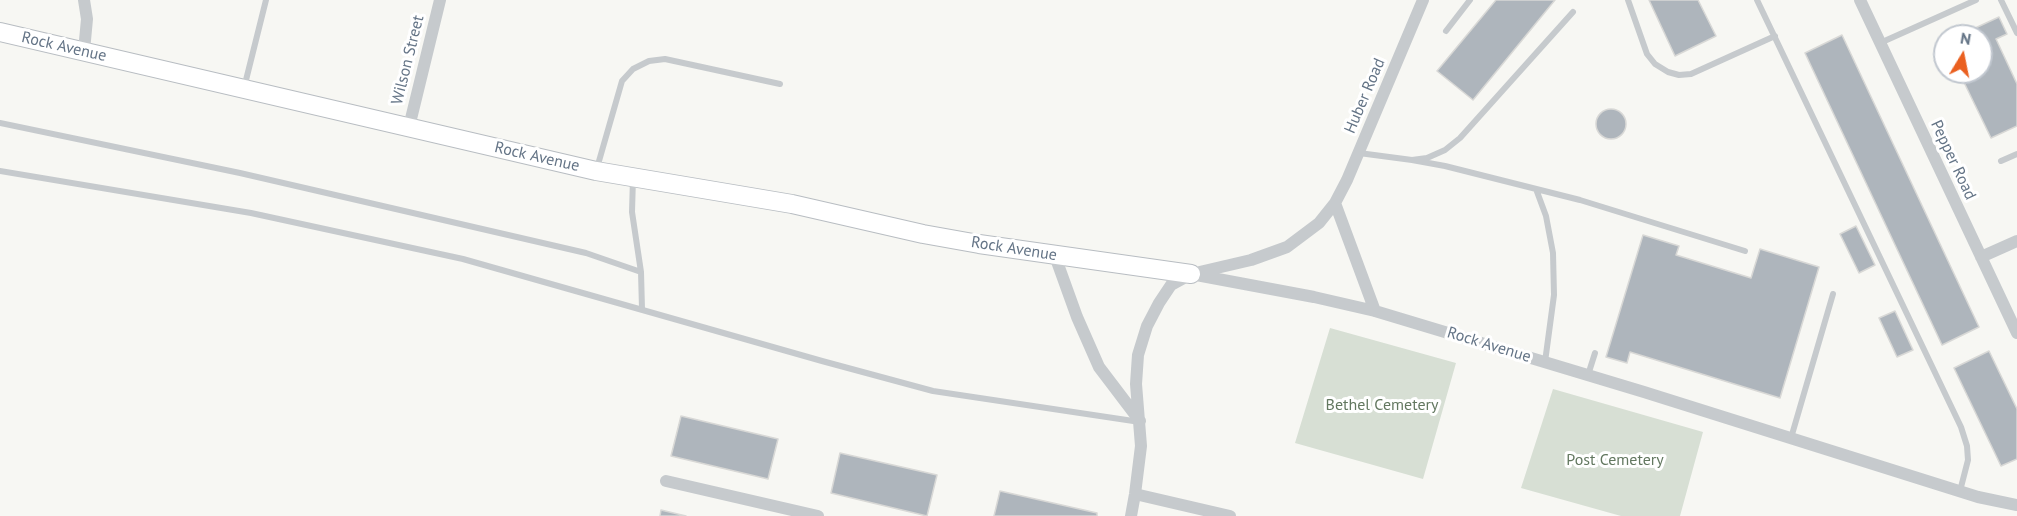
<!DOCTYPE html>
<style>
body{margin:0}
#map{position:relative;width:2017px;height:516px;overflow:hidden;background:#f7f7f3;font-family:"PT Sans",sans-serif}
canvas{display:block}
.north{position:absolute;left:1933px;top:24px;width:60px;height:60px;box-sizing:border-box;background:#fff;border:2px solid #c1c7cf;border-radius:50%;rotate:10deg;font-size:16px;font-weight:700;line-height:24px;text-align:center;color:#647486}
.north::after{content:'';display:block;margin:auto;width:21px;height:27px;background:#ea6020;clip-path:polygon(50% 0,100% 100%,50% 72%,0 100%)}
</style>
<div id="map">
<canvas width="2017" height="516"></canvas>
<div class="north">N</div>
</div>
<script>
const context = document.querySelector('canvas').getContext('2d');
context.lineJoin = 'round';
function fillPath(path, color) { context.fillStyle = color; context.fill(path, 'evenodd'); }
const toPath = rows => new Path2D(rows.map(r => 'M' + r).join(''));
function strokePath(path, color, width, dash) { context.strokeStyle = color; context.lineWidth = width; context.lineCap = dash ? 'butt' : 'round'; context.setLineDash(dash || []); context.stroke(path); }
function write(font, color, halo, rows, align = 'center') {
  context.font = font + ' "PT Sans",sans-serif'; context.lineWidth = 6; context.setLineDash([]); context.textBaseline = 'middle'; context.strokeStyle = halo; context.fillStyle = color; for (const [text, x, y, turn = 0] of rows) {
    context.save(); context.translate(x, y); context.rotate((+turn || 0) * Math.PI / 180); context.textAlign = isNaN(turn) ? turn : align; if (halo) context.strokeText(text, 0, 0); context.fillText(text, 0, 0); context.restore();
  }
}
fillPath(toPath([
 [1330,328,1456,363,1423,479,1295,443],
 [1553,389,1703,432,1680,516,1621,516,1521,488]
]), '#d7dfd4');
const building = toPath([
 [1496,0,1555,0,1473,100,1437,71,1496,0],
 [1649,0,1698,0,1716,36,1675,56,1649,0],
 [1999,17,2007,34,1996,39,2017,84,2017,126,1991,138,1959,72,1981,72,1981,36,1958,36,1999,17],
 [1842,35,1979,327,1942,345,1805,53,1842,35],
 '1596 124a15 15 0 1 1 30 0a15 15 0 1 1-30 0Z',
 [1856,226,1875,265,1859,273,1840,234,1856,226],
 [1643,235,1679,246,1676,255,1751,278,1760,249,1819,267,1780,398,1630,352,1627,363,1606,357,1643,235],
 [1895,311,1913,350,1897,357,1879,318,1895,311],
 [1989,351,2017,409,2017,459,2001,466,1954,368,1989,351],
 [681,416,778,439,768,479,671,456,681,416],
 [840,453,937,475,927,516,831,493,840,453],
 [1000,491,1097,513,1097,516,994,516,1000,491],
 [661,510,686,516,660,516,661,510]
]);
fillPath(building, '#aeb5bc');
strokePath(building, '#d8d8d6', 1.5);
const secondary = toPath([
 [0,32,596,171,792,204,923,234,979,244,1191,274]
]);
strokePath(secondary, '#b8bdc2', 20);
strokePath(toPath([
 [1628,0,1647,54,1655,64,1668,72,1679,75,1691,74,1775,36],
 [1757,0,1961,427,1967,446,1968,460,1960,491],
 [2001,0,2017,33],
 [1446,31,1470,0],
 [1880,43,1976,0],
 [244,88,266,0],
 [0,123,240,173,586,253,641,272],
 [1359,153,1412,160,1427,158,1445,150,1460,138,1573,12],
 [1412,160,1445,166,1580,200,1745,251],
 [2001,161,2017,154],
 [597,168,622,81,633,69,649,61,665,59,780,84],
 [0,171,251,213,463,259,822,361,933,391,1140,422],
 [633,178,632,212,641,272,642,309],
 [1536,189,1546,216,1553,253,1554,295,1545,362],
 [1588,375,1595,353],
 [1791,438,1833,294]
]), '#c6cacd', 6);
strokePath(toPath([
 [1860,0,2017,333],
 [84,51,87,19,84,0],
 [409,127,440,0],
 [1335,203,1375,311],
 [1055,256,1077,317,1099,367,1140,421],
 [1981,257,2017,241],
 [1191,274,1314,297,1375,311,1644,392,1978,497,2017,505],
 [666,481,818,516],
 [1135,494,1230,516],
 [1131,516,1135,494,1141,446,1136,384,1138,355,1147,326,1159,303,1171,285,1191,274,1251,260,1287,247,1319,223,1335,203,1347,180,1423,0]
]), '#c6cacd', 12);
strokePath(secondary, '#fff', 18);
write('16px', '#647486', '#fff', [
 ["Rock Avenue",64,47,13],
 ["Wilson Street",408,60,-76],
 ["Huber Road",1365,96,-67],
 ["Rock Avenue",537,157,13],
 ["Pepper Road",1953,160,65],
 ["Rock Avenue",1014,249,9],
 ["Rock Avenue",1489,345,17]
]);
write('16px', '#637860', '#fff', [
 ["Bethel Cemetery",1382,405],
 ["Post Cemetery",1615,460]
]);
</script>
